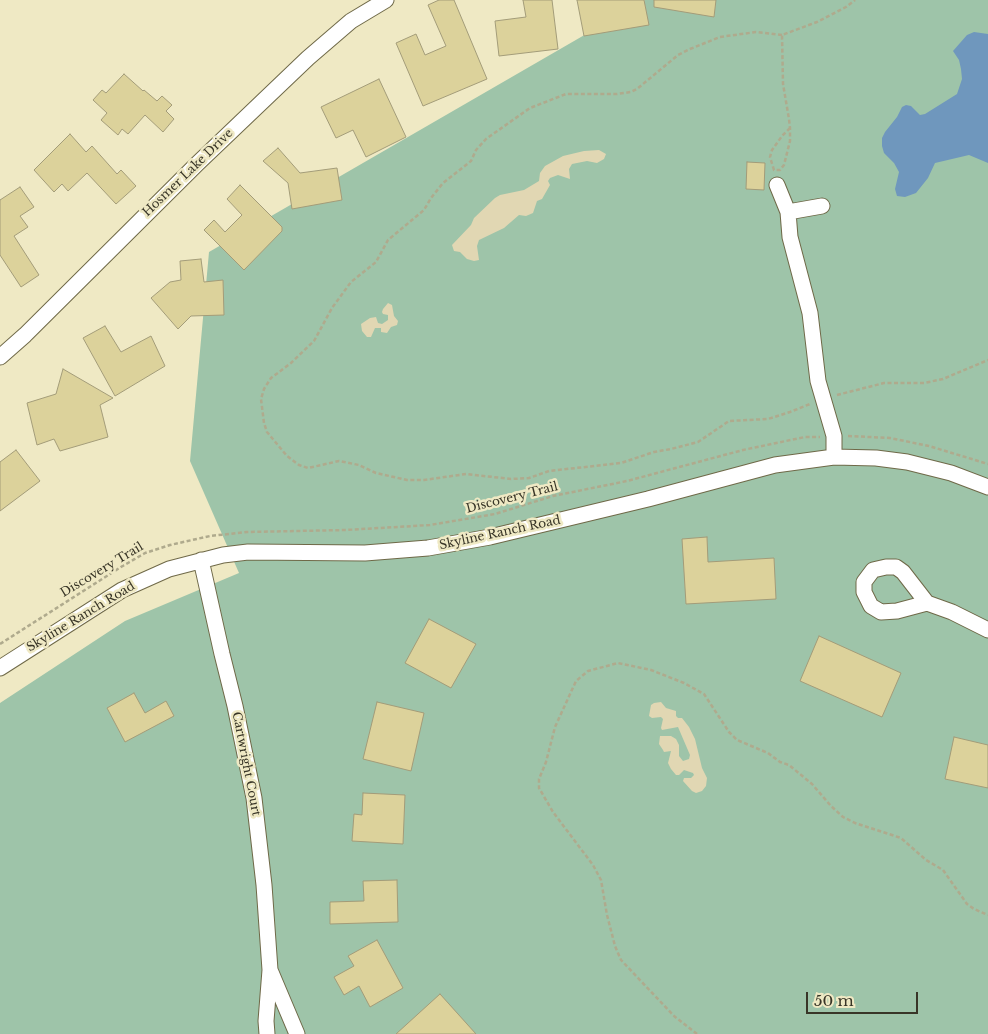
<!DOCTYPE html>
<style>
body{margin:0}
#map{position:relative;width:988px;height:1034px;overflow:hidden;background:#efe9c4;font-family:"Libre Baskerville",serif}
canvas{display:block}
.scale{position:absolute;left:806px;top:992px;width:112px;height:22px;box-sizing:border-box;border:2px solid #383527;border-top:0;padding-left:6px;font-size:15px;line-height:18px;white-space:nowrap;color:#383527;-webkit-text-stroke:4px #efe9c4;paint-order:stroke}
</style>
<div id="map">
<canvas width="988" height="1034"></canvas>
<div class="scale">50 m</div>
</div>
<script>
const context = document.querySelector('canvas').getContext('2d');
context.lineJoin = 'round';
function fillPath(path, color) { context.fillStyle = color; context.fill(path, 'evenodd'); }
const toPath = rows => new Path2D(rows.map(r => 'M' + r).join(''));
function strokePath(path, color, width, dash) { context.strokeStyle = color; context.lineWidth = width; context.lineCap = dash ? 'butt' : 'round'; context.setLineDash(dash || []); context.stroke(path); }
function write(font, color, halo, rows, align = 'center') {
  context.font = font + ' "Libre Baskerville",serif'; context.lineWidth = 5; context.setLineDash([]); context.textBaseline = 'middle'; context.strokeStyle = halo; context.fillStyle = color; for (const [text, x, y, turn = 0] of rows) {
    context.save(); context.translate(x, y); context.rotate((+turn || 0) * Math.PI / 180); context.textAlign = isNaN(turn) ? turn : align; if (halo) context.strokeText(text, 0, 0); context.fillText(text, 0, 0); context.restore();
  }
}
fillPath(toPath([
 [645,0,988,0,988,1034,0,1034,0,703,125,621,239,573,190,461,209,252]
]), '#9ec4a9');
fillPath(toPath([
 [599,150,606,154,604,159,597,163,587,161,572,164,569,169,570,179,558,175,550,178,548,181,550,185,542,199,537,201,533,213,526,216,519,215,504,228,479,240,477,246,479,260,474,261,467,259,460,252,454,251,452,245,471,225,474,218,495,198,500,195,524,190,539,181,540,173,545,166,563,156,584,151],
 [388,303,392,305,394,316,398,321,397,325,391,327,387,333,381,332,381,328,375,328,371,337,367,337,362,331,361,324,370,318,376,317,378,323,382,324,388,320,388,315,383,314,382,312,383,309],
 [661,702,666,708,676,711,676,716,678,718,682,718,689,727,695,739,702,768,707,778,706,786,702,791,696,793,692,791,683,781,684,778,691,778,694,775,693,773,684,770,679,775,676,775,671,769,668,763,671,751,664,752,663,750,659,744,660,736,671,736,676,739,679,745,679,756,683,761,689,759,690,755,678,727,662,730,661,728,663,719,661,717,652,718,649,716,651,705,654,703]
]), '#e1d7b3');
fillPath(toPath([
 [974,32,988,34,988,163,969,155,935,163,928,178,916,193,905,197,897,196,895,189,899,172,894,163,884,153,882,146,882,138,885,132,897,117,902,107,906,105,911,106,920,115,925,114,957,94,962,79,961,69,959,60,953,51,967,35]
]), '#6f97bd');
const building = toPath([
 [439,0,454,0,487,79,423,106,396,43,416,34,425,55,446,46,428,5,439,0],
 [523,0,552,0,558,49,499,56,495,21,526,17,523,0],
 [577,0,644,0,649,25,584,36,577,0],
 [654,0,716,0,714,17,654,7,654,0],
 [124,74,143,91,144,90,157,101,162,96,172,105,166,111,174,119,163,132,145,115,128,134,122,129,118,135,101,120,107,113,93,100,102,90,106,93,124,74],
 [379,79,406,137,366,157,353,130,336,138,321,107,379,79],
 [70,134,86,152,92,146,117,174,121,170,136,186,116,204,87,173,68,191,62,184,54,192,34,170,70,134],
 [278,148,300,173,337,168,342,200,292,209,288,183,263,161,278,148],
 [747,162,765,163,764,190,746,189,747,162],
 [240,185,282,227,282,231,244,270,204,230,214,220,225,232,242,215,227,199,240,185],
 [20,187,34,207,20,216,28,227,14,236,39,275,21,287,0,255,0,200,20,187],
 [201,259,204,282,223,280,224,315,191,316,178,329,151,298,170,282,181,280,180,261,201,259],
 [105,326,121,352,151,336,165,366,115,396,83,338,105,326],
 [63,369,113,398,100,405,108,437,60,451,54,439,37,445,27,403,56,394,63,369],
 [16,450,40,481,0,511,0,462,16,450],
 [707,537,708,562,774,558,776,599,686,604,682,539,707,537],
 [429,619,476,644,451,688,405,663,429,619],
 [819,636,901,673,882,717,800,681,819,636],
 [134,693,145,713,166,701,174,716,125,742,107,708,134,693],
 [377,702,424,713,411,771,363,759,377,702],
 [954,737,988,745,988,788,945,779,954,737],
 [363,793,405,795,403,844,352,841,354,814,362,815,363,793],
 [397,880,398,922,330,924,330,902,364,901,363,881,397,880],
 [377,940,403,988,370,1007,359,986,344,995,334,977,354,966,348,956,377,940],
 [440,994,476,1034,396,1034,440,994]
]);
fillPath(building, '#dcd29b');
strokePath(building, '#a39c79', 1);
const minor = toPath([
 [777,185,788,212,790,237,810,313,818,381,834,436,834,457],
 [788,212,822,206],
 [0,357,25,335,198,163,308,58,351,21,386,0],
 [201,560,222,654,235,706,254,798,264,885,270,970],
 [927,603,897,611,881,612,871,606,864,592,864,582,873,570,886,567,896,567,903,572,927,603,952,612,988,630],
 [0,668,122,590,169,569,223,555,248,552,365,553,428,548,490,537,648,499,775,465,834,457,876,458,907,462,951,473,988,487],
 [267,1034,266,1021,270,970,297,1034]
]);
strokePath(minor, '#6f6948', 17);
strokePath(toPath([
 [782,35,756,32,720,37,690,49,678,55,637,89,631,92,617,94,566,94,530,108,486,139,476,150,471,161,443,183,431,198,424,210,388,240,376,262,351,282,332,308,314,341,291,363,271,378,264,389,261,399,264,423,267,432,287,456,299,465,308,468,339,461,359,465,376,473,407,480,424,480,466,474,511,479,529,478,549,471,621,463,654,452,671,449,698,442,729,421,768,419,790,412,810,404],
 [790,128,782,136,772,150,770,157,774,170,780,170,784,165,790,141,790,128,789,119,783,84,782,35,817,22,846,7,855,0],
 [837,395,884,383,924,383,943,379,988,360],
 [848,436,890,438,929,446,988,464],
 [0,644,121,567,145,553,170,545,210,536,247,532,346,530,430,525,495,514,553,496,627,481,743,450,805,437,820,437],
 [697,1034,674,1016,621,960,615,946,607,915,601,880,593,865,553,812,539,788,539,779,546,762,555,727,576,681,588,671,618,663,651,670,684,683,704,694,729,732,737,740,768,753,780,762,789,765,812,784,831,806,843,817,855,823,901,838,926,860,943,870,967,904,974,909,988,915]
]), '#afaa8d', 2.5, [4, 2.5]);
strokePath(minor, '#fff', 15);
write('12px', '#383527', '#efe9c4', [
 ["Hosmer Lake Drive",188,173,-44],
 ["Discovery Trail",512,498,-14],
 ["Skyline Ranch Road",500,533,-12],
 ["Discovery Trail",102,570,-31],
 ["Skyline Ranch Road",81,617,-31],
 ["Cartwright Court",246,764,79]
]);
</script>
